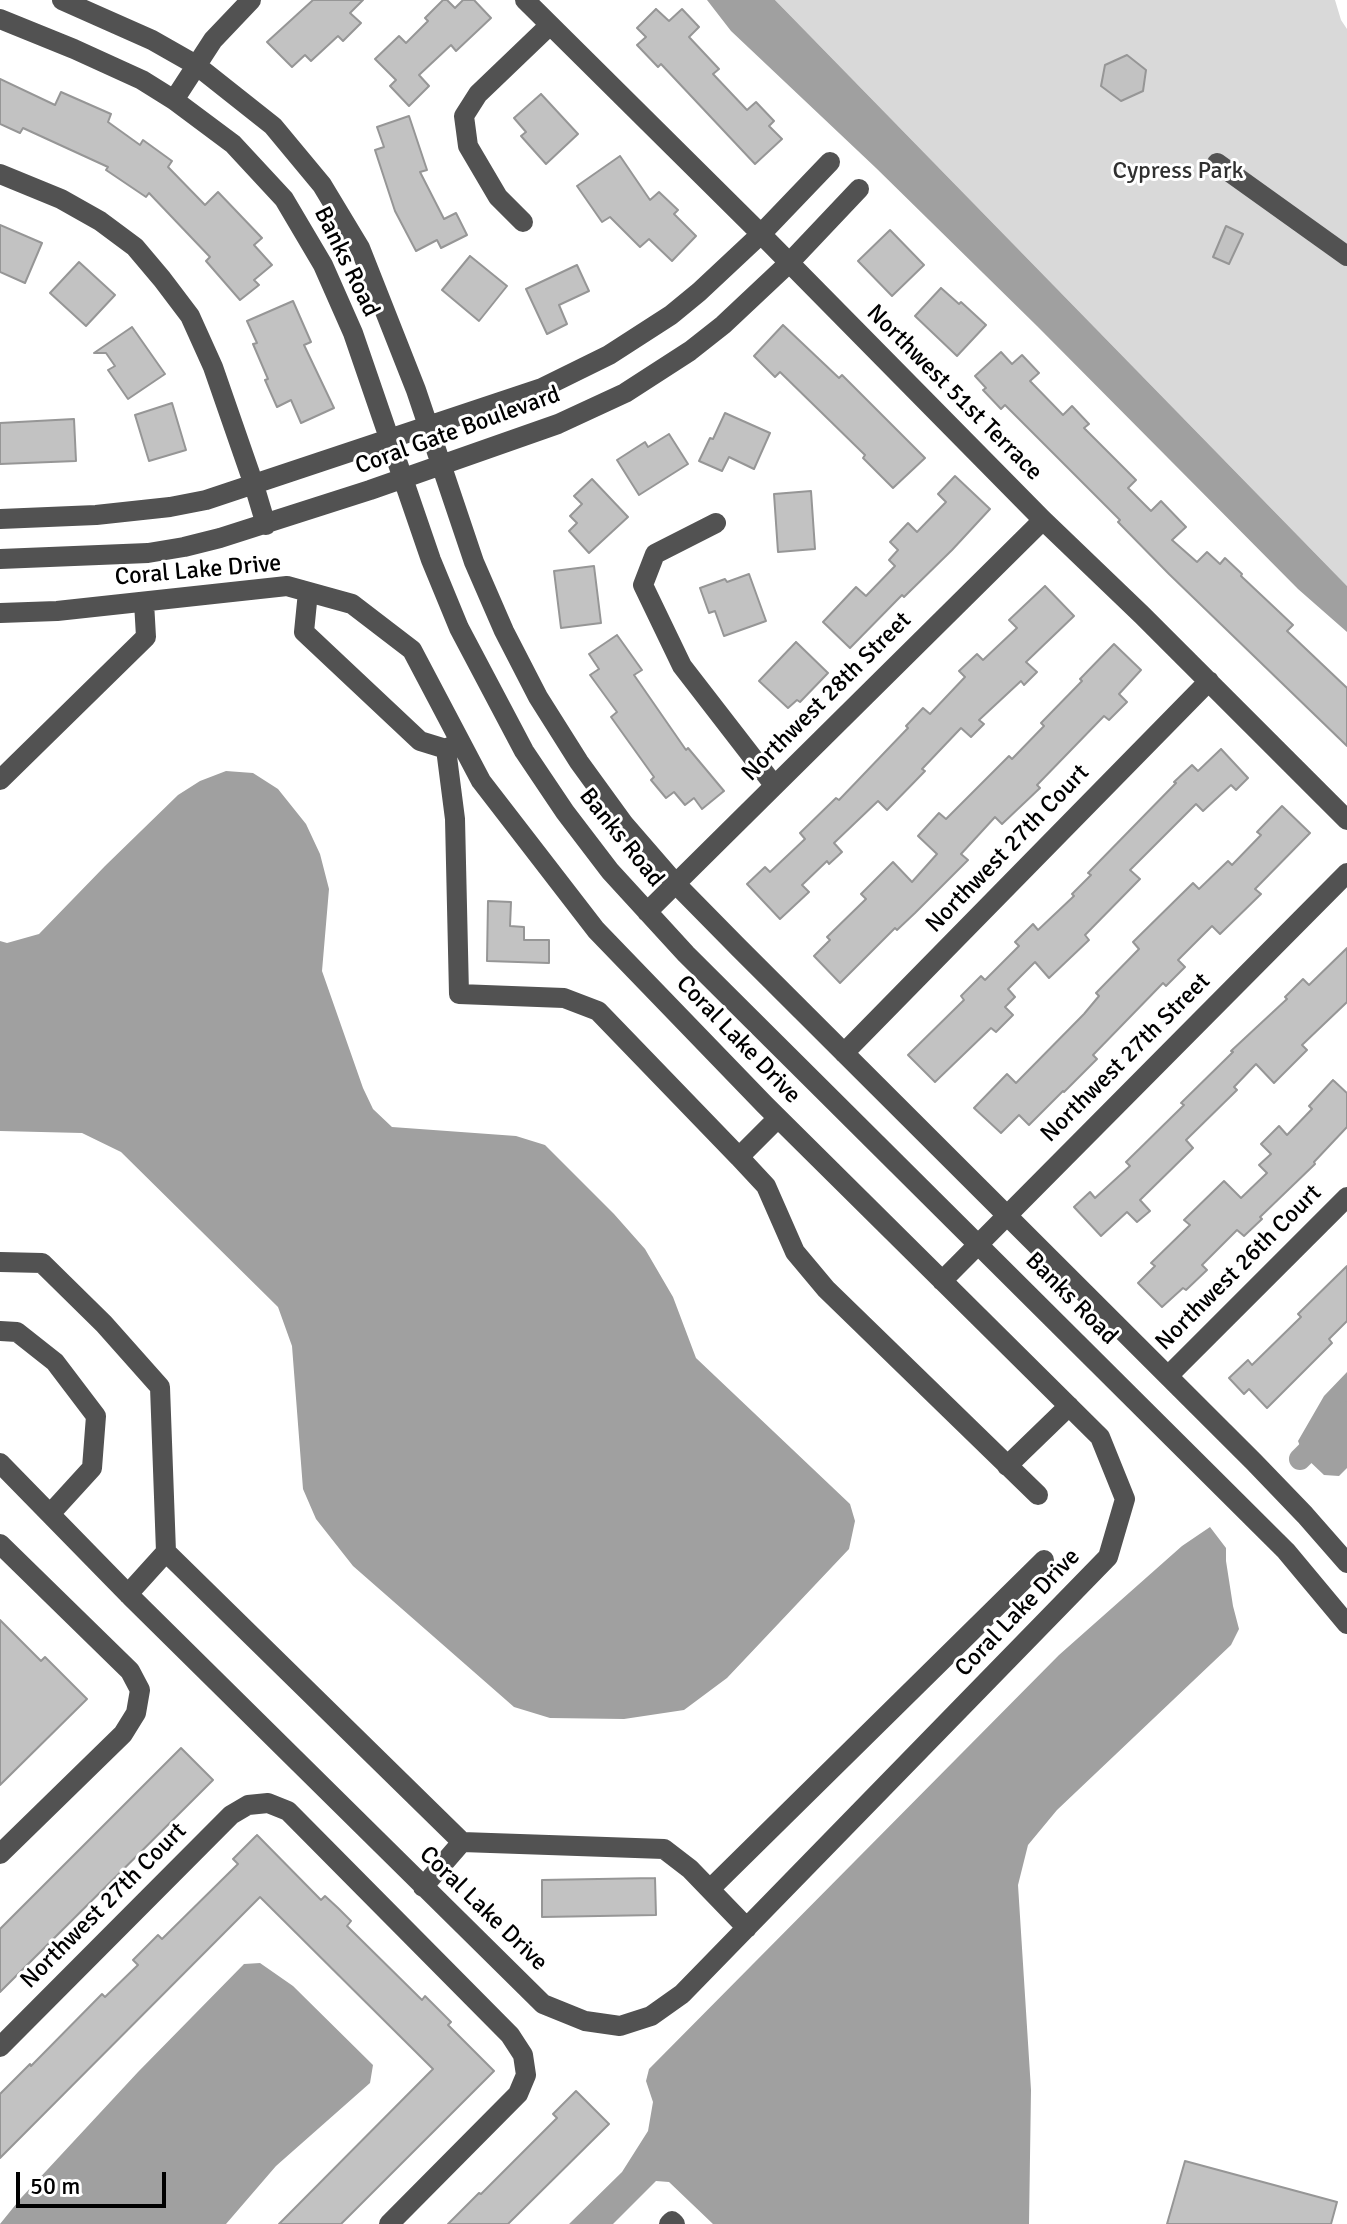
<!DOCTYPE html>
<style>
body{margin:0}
#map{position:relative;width:1347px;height:2224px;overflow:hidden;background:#fff;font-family:Signika,sans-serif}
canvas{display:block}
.scale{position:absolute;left:16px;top:2172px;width:150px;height:36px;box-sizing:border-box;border:4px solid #000;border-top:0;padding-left:10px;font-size:24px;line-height:28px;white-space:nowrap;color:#000;-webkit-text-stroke:6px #fff;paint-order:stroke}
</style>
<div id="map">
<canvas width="1347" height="2224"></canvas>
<div class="scale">50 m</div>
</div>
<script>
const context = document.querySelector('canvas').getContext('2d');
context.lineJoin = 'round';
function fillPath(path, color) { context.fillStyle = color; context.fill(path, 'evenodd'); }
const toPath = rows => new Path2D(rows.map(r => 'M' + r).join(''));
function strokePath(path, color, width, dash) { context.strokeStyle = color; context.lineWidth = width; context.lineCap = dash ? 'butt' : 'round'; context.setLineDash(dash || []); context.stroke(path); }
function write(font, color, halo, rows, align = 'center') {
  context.font = font + ' Signika,sans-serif'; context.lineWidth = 6; context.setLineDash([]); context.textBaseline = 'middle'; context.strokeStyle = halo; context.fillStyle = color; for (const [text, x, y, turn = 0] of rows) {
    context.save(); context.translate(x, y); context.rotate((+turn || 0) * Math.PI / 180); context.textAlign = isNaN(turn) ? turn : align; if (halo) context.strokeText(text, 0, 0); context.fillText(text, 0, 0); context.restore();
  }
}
fillPath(toPath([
 [775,0,1335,0,1341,20,1347,29,1347,586]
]), '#d9d9d9');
fillPath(toPath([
 [707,0,775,0,1347,586,1347,632,1298,589,1037,326,876,168,731,31],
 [226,771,253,773,278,789,306,824,320,854,329,889,322,971,363,1088,373,1109,392,1127,516,1136,545,1145,614,1214,645,1249,673,1297,696,1358,850,1504,855,1521,849,1549,727,1678,684,1710,624,1719,550,1718,514,1707,353,1566,316,1519,303,1489,292,1346,278,1307,121,1152,82,1133,0,1131,0,941,7,943,39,934,105,866,178,795,200,781],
 [1347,1372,1347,1468,1339,1476,1324,1475,1304,1456,1298,1441,1324,1396],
 [1210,1527,1226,1548,1226,1561,1233,1606,1239,1629,1231,1645,1057,1810,1028,1845,1018,1885,1031,2090,1029,2224,713,2224,669,2182,656,2181,613,2224,569,2224,622,2172,648,2131,653,2102,646,2081,649,2069,1059,1655,1182,1546],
 [260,1963,293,1986,373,2065,370,2083,276,2166,226,2224,0,2224,21,2198,138,2072,244,1964]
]), '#a0a0a0');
strokePath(toPath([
 [1300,1459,1347,1412]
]), '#a0a0a0', 22);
const building = toPath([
 [313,0,363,0,350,13,361,23,343,41,338,36,311,61,305,55,292,67,267,42,313,0],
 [443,0,447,0,455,8,463,0,474,0,491,18,456,51,451,45,419,75,429,86,409,106,390,86,396,80,375,59,399,36,406,43,428,21,425,18,443,0],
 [656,9,669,21,682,9,699,27,689,37,719,69,713,74,747,110,756,102,774,121,769,126,782,139,755,164,661,64,658,67,637,45,646,37,637,28,656,9],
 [1127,55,1146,70,1143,91,1121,101,1101,86,1105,65,1127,55],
 [0,79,55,105,61,92,111,114,108,122,140,145,143,140,172,161,168,167,205,205,218,192,262,238,254,245,272,265,254,280,259,285,240,300,206,261,210,257,149,193,146,197,106,170,108,167,23,128,20,133,0,124,0,79],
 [541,94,578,134,546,164,521,136,526,132,514,118,541,94],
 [409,116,427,170,420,172,444,219,456,213,467,235,441,248,437,240,416,251,395,211,375,150,384,147,377,127,409,116],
 [620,156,650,200,659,192,678,210,674,214,696,236,672,261,649,239,640,247,610,217,602,222,577,186,620,156],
 [0,225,42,243,25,283,0,272,0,225],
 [1226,226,1243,234,1229,264,1213,257,1226,226],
 [890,230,924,265,892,296,858,261,890,230],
 [470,256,507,286,479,321,442,290,470,256],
 [79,262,115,295,86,326,50,293,79,262],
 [577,265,589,291,559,305,567,324,547,334,526,289,577,265],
 [941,288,959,304,961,302,986,325,957,356,915,316,941,288],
 [293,301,311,342,304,345,334,408,301,423,291,400,277,407,265,380,268,379,253,344,257,343,247,321,293,301],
 [783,325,839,378,842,375,925,458,893,488,863,458,865,455,780,372,775,377,754,356,783,325],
 [132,327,165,374,128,399,108,370,115,366,106,353,94,353,132,327],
 [1001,352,1012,364,1022,355,1039,373,1030,381,1063,415,1072,406,1089,424,1084,428,1136,480,1128,488,1151,511,1161,501,1186,527,1172,540,1197,562,1207,552,1220,564,1225,558,1242,574,1241,576,1293,625,1287,631,1347,688,1347,746,1169,574,1118,522,1120,520,1005,405,1001,409,983,390,986,388,975,376,1001,352],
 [172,403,186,450,149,461,135,415,172,403],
 [725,413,770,433,754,469,729,457,722,471,699,461,710,438,713,439,725,413],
 [74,419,76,461,0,464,0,423,74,419],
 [669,434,688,464,639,495,617,460,645,442,648,447,669,434],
 [955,476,990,509,952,550,904,597,902,595,850,648,823,622,856,587,866,596,895,566,889,560,898,550,890,542,908,523,917,532,946,502,938,494,955,476],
 [592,479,628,517,589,553,569,531,577,523,570,516,582,504,574,496,592,479],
 [811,491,815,549,778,552,774,494,811,491],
 [594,566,601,623,561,628,554,571,594,566],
 [749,574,766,621,724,636,715,611,709,613,700,588,725,579,727,582,749,574],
 [1045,586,1074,616,1026,662,1037,672,1024,685,1021,681,979,720,984,724,971,737,961,728,922,769,925,771,887,810,878,801,834,843,842,852,829,864,827,861,802,885,809,892,780,919,747,884,765,867,770,872,805,839,800,833,836,798,839,800,908,728,906,726,923,708,930,714,965,677,959,671,977,654,983,660,1017,628,1009,620,1045,586],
 [617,635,642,670,634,675,686,750,688,748,724,791,702,809,694,798,685,805,674,792,666,798,651,780,654,777,611,717,617,712,590,675,599,669,589,654,617,635],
 [796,642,828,673,800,702,797,700,788,708,759,681,796,642],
 [1114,644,1141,670,1119,694,1127,702,1109,720,1104,716,1037,785,1040,788,1002,824,995,817,961,854,968,860,915,913,897,930,895,928,840,983,814,956,830,940,827,937,866,899,861,894,893,862,912,882,937,854,918,836,939,813,946,819,1009,756,1012,759,1044,726,1041,723,1082,681,1080,679,1114,644],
 [1221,749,1248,778,1236,790,1231,785,1203,811,1196,804,1130,870,1140,879,1085,935,1089,940,1049,978,1035,962,1008,989,1015,997,1005,1007,1013,1015,996,1032,991,1028,935,1082,908,1055,964,1000,961,996,981,976,985,980,1019,946,1015,942,1033,924,1038,930,1074,896,1072,894,1091,875,1088,873,1176,783,1174,782,1192,765,1198,771,1221,749],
 [1282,806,1310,833,1255,889,1261,894,1220,934,1212,926,1178,960,1185,967,1166,986,1163,983,1093,1055,1097,1059,1064,1092,1063,1091,1029,1125,1019,1115,1001,1133,974,1108,1007,1074,1016,1083,1084,1014,1099,996,1096,993,1139,949,1133,942,1193,883,1199,889,1228,861,1232,865,1261,835,1257,832,1282,806],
 [488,901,511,902,510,926,524,927,524,940,549,940,549,963,487,961,488,901],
 [1347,948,1347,1002,1302,1045,1307,1050,1274,1083,1256,1064,1234,1087,1237,1090,1186,1140,1193,1148,1140,1200,1150,1211,1137,1222,1127,1212,1101,1236,1074,1207,1090,1192,1095,1198,1130,1166,1126,1162,1184,1105,1181,1103,1233,1052,1231,1051,1287,999,1285,997,1303,979,1309,985,1347,948],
 [1333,1080,1347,1093,1347,1127,1314,1162,1315,1164,1260,1217,1262,1219,1244,1236,1237,1230,1202,1265,1207,1270,1186,1290,1183,1288,1162,1307,1138,1283,1155,1266,1151,1263,1190,1225,1184,1220,1224,1181,1241,1198,1267,1173,1259,1165,1271,1154,1261,1144,1279,1126,1287,1135,1312,1109,1309,1106,1333,1080],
 [1347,1266,1347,1321,1329,1339,1332,1343,1267,1408,1249,1389,1244,1394,1229,1378,1248,1360,1252,1365,1301,1317,1298,1314,1347,1266],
 [0,1620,41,1661,45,1657,87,1699,0,1785,0,1620],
 [181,1748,213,1780,0,1992,0,1929,181,1748],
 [257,1835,321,1900,325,1896,338,1908,351,1921,347,1926,422,2000,425,1996,451,2022,448,2025,494,2071,341,2224,279,2224,433,2069,260,1897,0,2158,0,2094,30,2064,31,2066,102,1994,105,1997,138,1965,133,1960,158,1935,162,1939,238,1864,233,1859,257,1835],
 [655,1878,656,1915,542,1917,542,1880,655,1878],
 [576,2091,609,2124,508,2224,448,2224,479,2193,481,2194,557,2118,553,2114,576,2091],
 [1185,2161,1337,2202,1331,2224,1167,2224,1185,2161]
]);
fillPath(building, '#c2c2c2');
strokePath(building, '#969696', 2);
strokePath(toPath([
 [62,0,152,40,196,65,273,126,322,185,360,248,416,390,474,562,504,631,538,697,579,762,624,824,676,884,739,948,1254,1462,1305,1515,1347,1563],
 [525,0,761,234,1043,520,1142,615,1347,820],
 [0,19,74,49,142,80,174,100,233,144,284,199,323,265,353,333,431,560,459,628,524,751,565,812,610,871,686,954,1286,1551,1347,1624],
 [174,100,213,40,251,0],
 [1217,163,1347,256],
 [0,174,61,199,100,221,135,247,162,279,190,316,213,367,254,485,266,525],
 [523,222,498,197,468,146,464,116,478,94,550,25],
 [0,519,96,515,170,507,206,500,542,388,609,355,671,315,699,292,761,234,830,162],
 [716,523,655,554,643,585,682,666,774,785],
 [0,559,148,553,184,547,220,538,370,490,558,424,625,393,690,351,723,325,789,263,859,189],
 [308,592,304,632,420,741,446,749],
 [0,613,57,611,287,586,352,604,412,650,481,781,596,930,765,1105,1100,1437,1125,1499,1108,1557,682,1994,651,2016,620,2026,585,2021,543,2004,132,1598,0,1463],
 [459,742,446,749,455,819,459,994,564,998,598,1011,739,1157],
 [0,780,146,637,144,602],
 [647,912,1043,520],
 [844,1053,1209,681],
 [778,1118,739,1157,766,1186,795,1252,826,1289,1038,1495],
 [0,1262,42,1263,104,1324,160,1387,166,1552,128,1594],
 [942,1281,1347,873],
 [0,1331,17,1332,55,1362,96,1416,92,1468,50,1514],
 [1168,1376,1347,1197],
 [1007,1466,1069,1406],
 [0,1544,130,1671,140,1690,136,1713,123,1734,0,1854],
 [166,1552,462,1842,664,1849,690,1869,747,1928],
 [423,1887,462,1842],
 [710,1889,1044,1560],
 [0,2047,231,1815,248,1805,268,1803,288,1811,510,2035,523,2055,526,2075,518,2094,389,2224],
 [669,2224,672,2221,675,2224]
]), '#525252', 20);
write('24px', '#303030', '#fff', [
 ["Cypress Park",1178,172]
]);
write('24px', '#000', '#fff', [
 ["Banks Road",346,262,64],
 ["Northwest 51st Terrace",954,393,45],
 ["Coral Gate Boulevard",458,431,-20],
 ["Coral Lake Drive",198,571,-5],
 ["Northwest 28th Street",827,697,-45],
 ["Banks Road",621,838,51],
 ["Northwest 27th Court",1008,849,-46],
 ["Coral Lake Drive",738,1040,46],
 ["Northwest 27th Street",1126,1058,-45],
 ["Northwest 26th Court",1239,1268,-45],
 ["Banks Road",1071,1299,45],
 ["Coral Lake Drive",1018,1613,-46],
 ["Northwest 27th Court",104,1906,-45],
 ["Coral Lake Drive",483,1909,44]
]);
</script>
